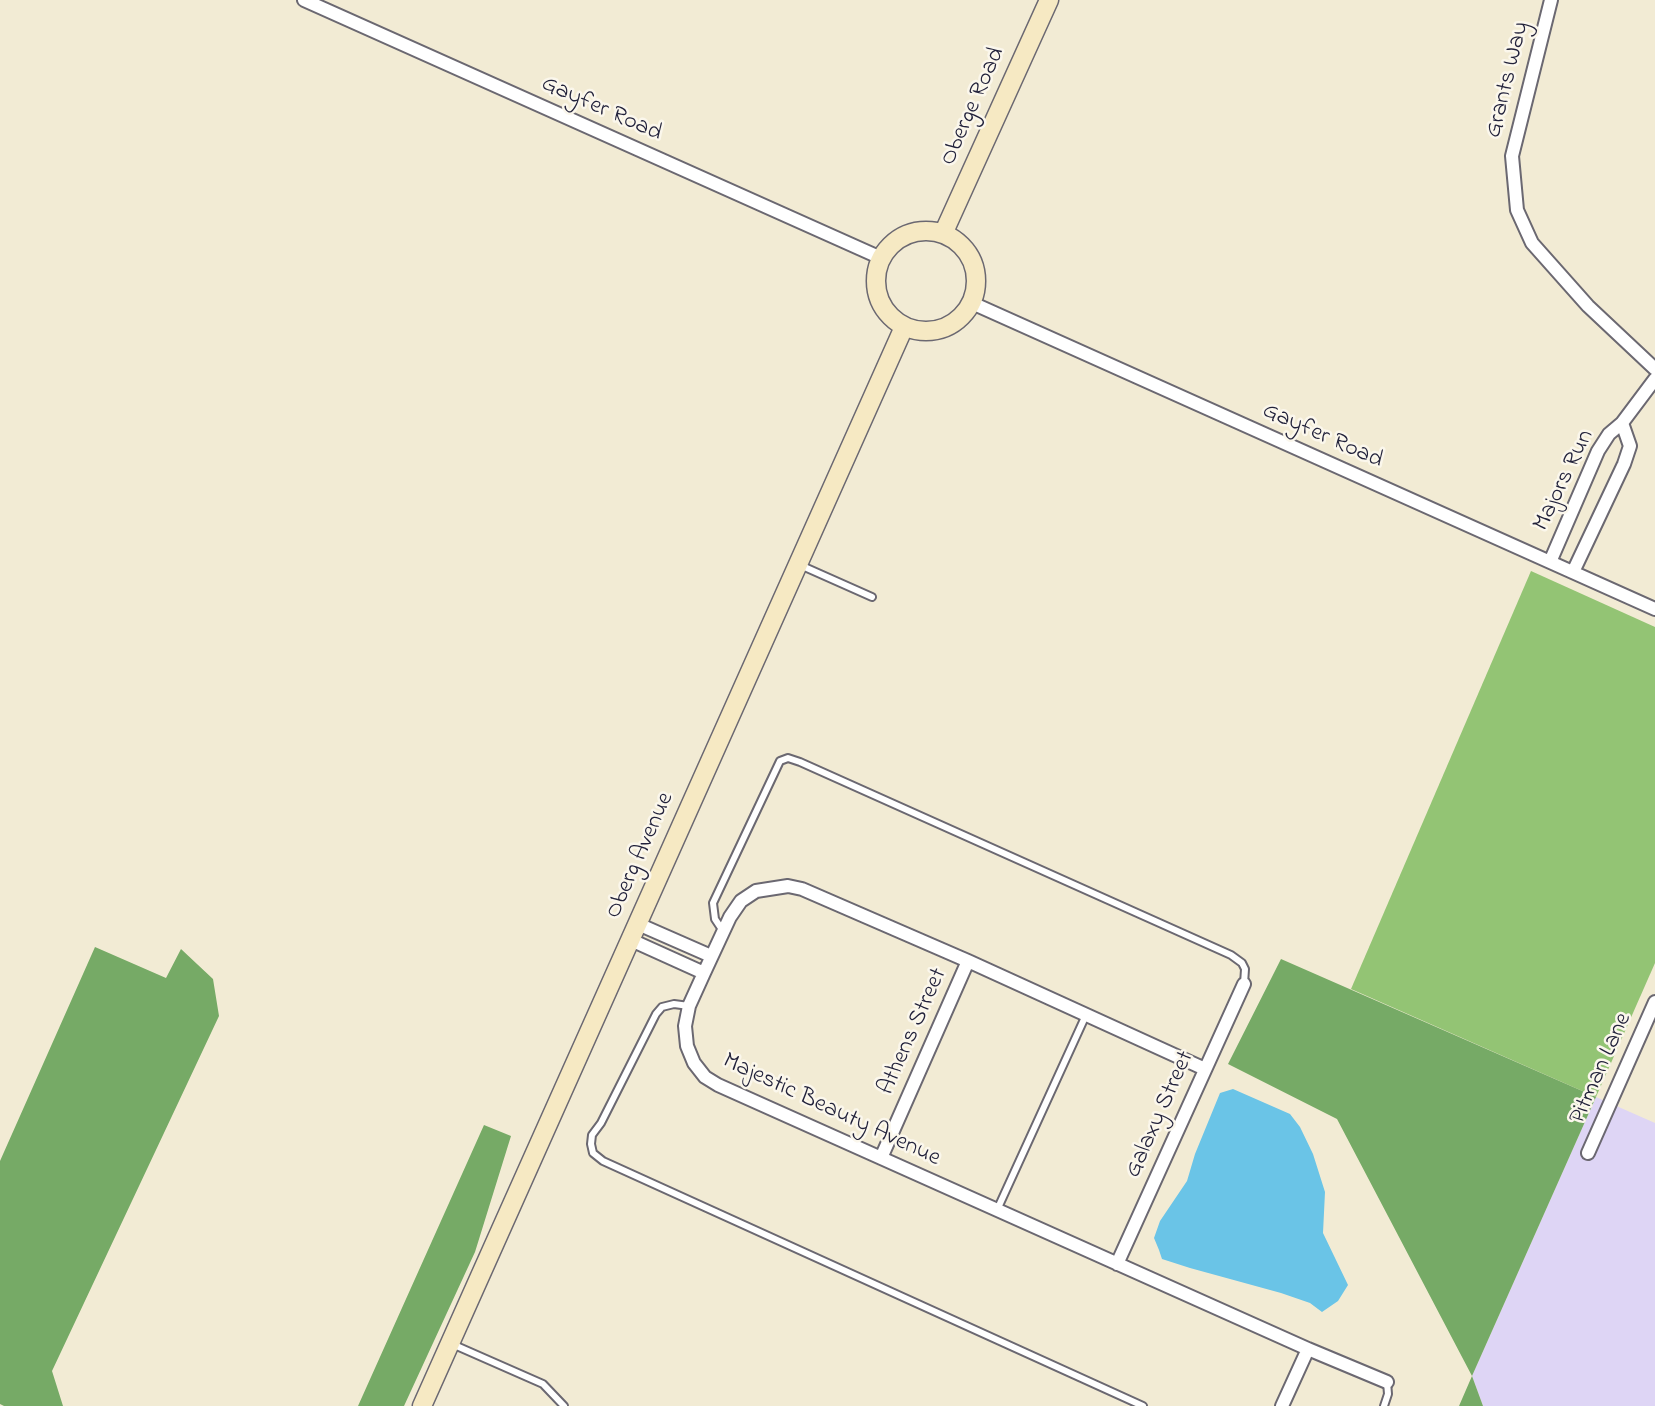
<!DOCTYPE html>
<style>
body{margin:0}
canvas{display:block;background:#f2ebd4}
</style>
<canvas width="1655" height="1406"></canvas>
<script>
const context = document.querySelector('canvas').getContext('2d');
context.lineJoin = 'round';
function fillPath(path, color) { context.fillStyle = color; context.fill(path, 'evenodd'); }
const toPath = rows => new Path2D(rows.map(r => 'M' + r).join(''));
function strokePath(path, color, width, dash) { context.strokeStyle = color; context.lineWidth = width; context.lineCap = dash ? 'butt' : 'round'; context.setLineDash(dash || []); context.stroke(path); }
function write(font, color, halo, rows, align = 'center') {
  context.font = font + ' "Indie Flower",sans-serif'; context.lineWidth = 5; context.setLineDash([]); context.textBaseline = 'middle'; context.strokeStyle = halo; context.fillStyle = color; for (const [text, x, y, turn = 0] of rows) {
    context.save(); context.translate(x, y); context.rotate((+turn || 0) * Math.PI / 180); context.textAlign = isNaN(turn) ? turn : align; if (halo) context.strokeText(text, 0, 0); context.fillText(text, 0, 0); context.restore();
  }
}
fillPath(toPath([
 [1596,1097,1655,1123,1655,1406,1483,1406,1472,1376]
]), '#ded5f5');
fillPath(toPath([
 [1531,571,1655,627,1655,963,1596,1097,1351,989]
]), '#93c474');
fillPath(toPath([
 [95,947,166,978,181,949,213,979,219,1016,52,1371,63,1406,4,1406,0,1404,0,1161],
 [1281,959,1596,1097,1472,1376,1483,1406,1459,1406,1472,1376,1337,1119,1228,1064],
 [484,1125,511,1136,475,1252,404,1406,358,1406]
]), '#76aa66');
fillPath(toPath([
 [1233,1089,1290,1114,1300,1127,1313,1154,1325,1192,1323,1233,1348,1285,1338,1301,1322,1312,1310,1303,1281,1293,1190,1268,1162,1259,1159,1250,1154,1238,1160,1221,1187,1181,1195,1154,1220,1093]
]), '#6ac4e7');
const lane = toPath([
 [800,565,872,597],
 [723,931,715,919,713,903,780,761,788,758,800,762,1231,955,1242,963,1245,969,1244,984],
 [689,1006,674,1004,662,1007,656,1014,601,1123,592,1135,591,1144,593,1153,603,1161,1143,1406],
 [997,1210,1086,1015],
 [452,1344,543,1384,564,1406],
 [1384,1406,1388,1394,1387,1382]
]);
const street = toPath([
 [304,0,881,258],
 [1551,0,1512,156,1517,210,1532,243,1588,306,1655,369],
 [972,303,1655,609],
 [1550,562,1598,451,1609,434,1622,423,1655,379],
 [1573,572,1624,464,1630,446,1622,423],
 [638,924,711,956],
 [631,940,704,973],
 [1205,1069,968,961,802,889,788,886,756,891,741,901,730,917,704,973,689,1006,685,1026,687,1046,694,1063,705,1077,718,1085,1308,1349,1387,1382],
 [1588,1153,1655,1002],
 [881,1158,968,961],
 [1117,1264,1244,984],
 [1282,1406,1308,1349]
]);
const secondary = toPath([
 '876 281a50 50 0 1 1 100 0a50 50 0 1 1-100 0Z',
 [943,234,1049,0],
 [422,1406,904,327]
]);
strokePath(lane, '#6b6871', 10);
strokePath(street, '#6b6871', 16);
strokePath(secondary, '#6b6871', 21);
strokePath(lane, '#fff', 6);
strokePath(street, '#fff', 12);
strokePath(secondary, '#f6e9c3', 18);
write('24px', '#22223b', '#fbf7ec', [
 ["Grants Way",1509,80,-76],
 ["Oberge Road",974,107,-66],
 ["Gayfer Road",601,110,24],
 ["Gayfer Road",1322,437,24],
 ["Majors Run",1565,481,-64],
 ["Oberg Avenue",641,856,-66],
 ["Athens Street",914,1032,-66],
 ["Pitman Lane",1602,1069,-66],
 ["Majestic Beauty Avenue",831,1111,25],
 ["Galaxy Street",1161,1115,-66]
]);
</script>
